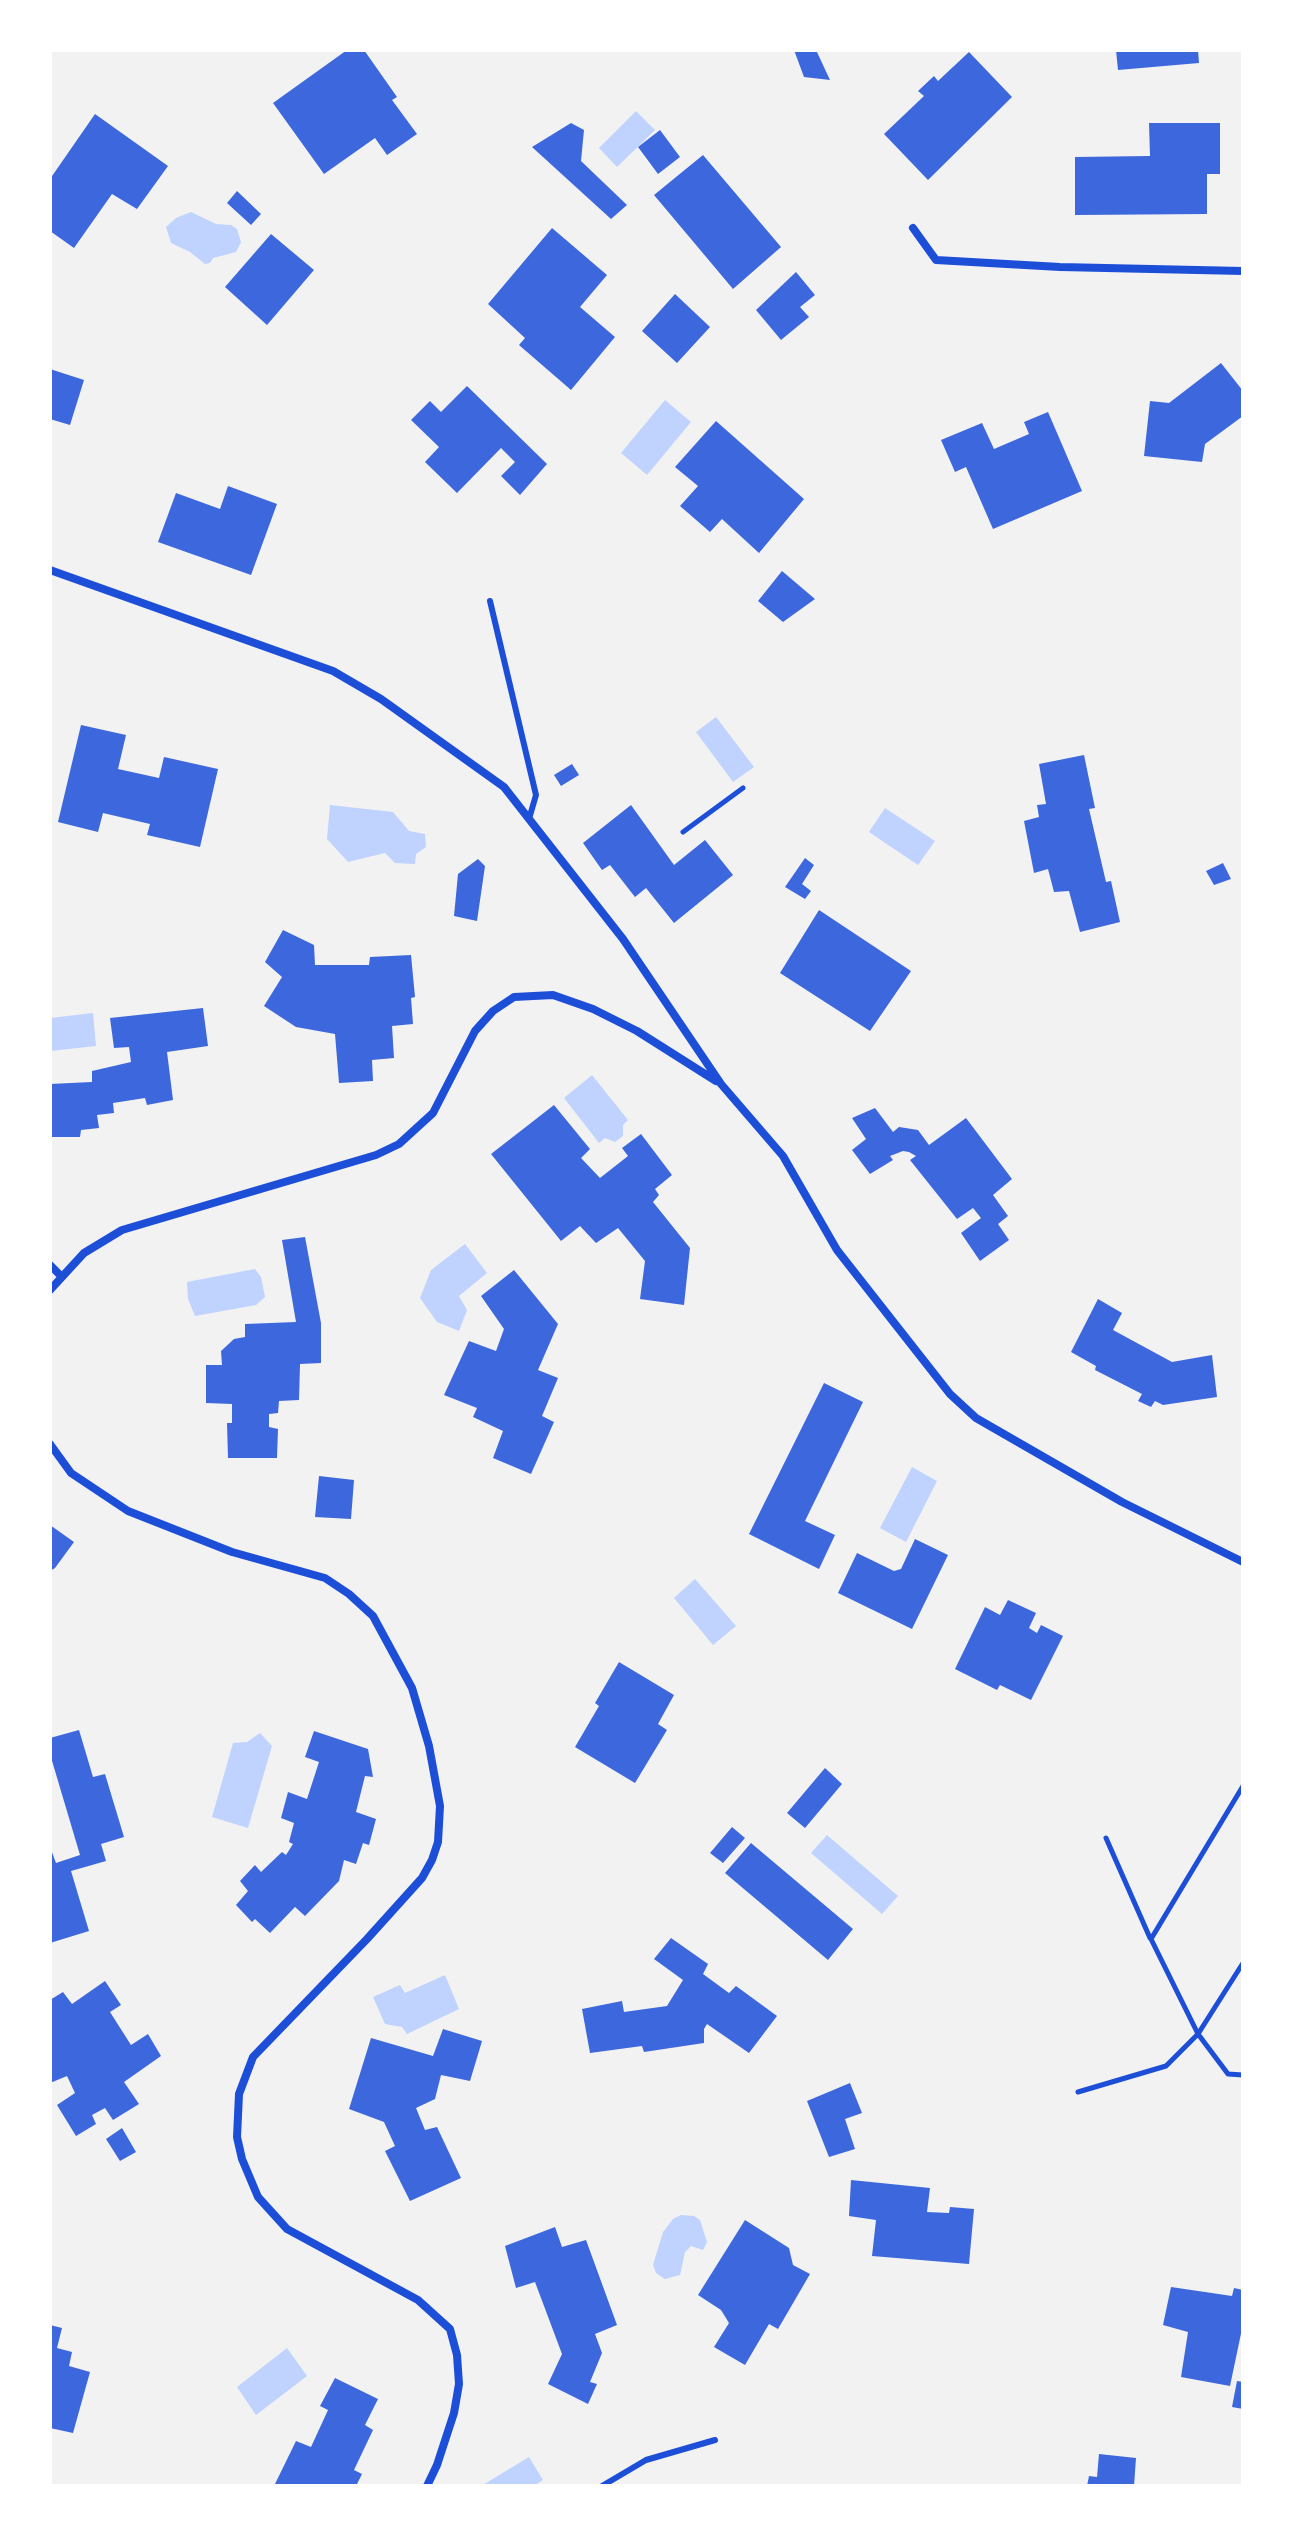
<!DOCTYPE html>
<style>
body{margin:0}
#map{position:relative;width:1293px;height:2536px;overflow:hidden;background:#f2f2f2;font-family:Commissioner,sans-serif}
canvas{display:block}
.frame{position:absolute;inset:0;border:52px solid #fff;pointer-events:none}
</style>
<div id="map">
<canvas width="1293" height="2536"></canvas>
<div class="frame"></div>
</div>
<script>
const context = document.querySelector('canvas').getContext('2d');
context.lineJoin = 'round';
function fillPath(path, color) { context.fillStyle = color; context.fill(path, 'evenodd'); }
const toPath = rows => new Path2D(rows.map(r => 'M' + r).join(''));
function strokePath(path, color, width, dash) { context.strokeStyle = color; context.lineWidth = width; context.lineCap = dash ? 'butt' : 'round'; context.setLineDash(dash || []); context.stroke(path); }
fillPath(toPath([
 [636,111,655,130,617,167,599,148],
 [191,212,216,224,231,225,237,229,241,242,236,252,213,258,210,263,205,264,190,252,171,243,166,227,176,218],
 [665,400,691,422,647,475,621,453],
 [716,717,754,767,733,782,696,732],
 [330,805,393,812,409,831,425,834,426,847,416,854,415,864,395,863,385,853,348,862,327,839],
 [885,808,935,841,918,865,869,832],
 [93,1013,96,1046,50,1051,50,1018],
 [592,1075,628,1120,623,1125,623,1136,615,1142,605,1138,599,1143,564,1098],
 [465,1244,487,1273,459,1296,467,1310,459,1331,437,1322,420,1298,431,1270],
 [255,1269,261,1277,265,1297,256,1305,195,1316,188,1299,187,1282],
 [912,1467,937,1481,906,1542,880,1528],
 [695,1579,736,1626,713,1645,674,1598],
 [260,1733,272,1746,248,1828,212,1817,233,1743,247,1742],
 [827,1835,898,1896,882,1914,811,1853],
 [445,1975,459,2009,407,2034,402,2027,385,2024,373,1997,400,1985,405,1993],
 [681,2215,694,2216,700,2220,707,2242,703,2250,691,2246,685,2252,680,2275,665,2279,656,2273,653,2265,663,2232,673,2219],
 [287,2348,307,2376,256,2415,237,2387],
 [529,2457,543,2480,534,2486,481,2486]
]), '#bfd3fe');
fillPath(toPath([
 [347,50,364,50,397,97,392,100,417,134,387,155,375,138,324,174,273,103],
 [794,50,816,50,830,80,804,77],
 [1116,50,1198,50,1199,63,1118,70],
 [969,52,1012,97,928,180,884,134,924,96,918,91,934,76,938,81],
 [95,114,168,166,137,209,112,194,74,248,50,231,50,179],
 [571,123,584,130,581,161,627,205,611,219,532,147],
 [1149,123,1220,123,1220,174,1207,174,1207,214,1075,215,1075,157,1150,156],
 [660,130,680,157,658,174,638,147],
 [703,155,781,247,733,289,654,195],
 [237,191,261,214,251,225,227,203],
 [552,228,607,275,580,307,615,337,571,390,519,345,525,338,488,304],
 [271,234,314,270,267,325,225,287],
 [796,272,815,295,800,307,809,317,781,340,756,310],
 [675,294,710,327,677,363,642,331],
 [1221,363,1243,391,1243,416,1205,444,1202,462,1144,456,1150,401,1169,403],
 [50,369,84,380,70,425,50,419],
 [467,386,547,464,520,495,501,476,515,462,501,448,457,493,425,462,439,447,411,420,430,401,441,412],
 [1048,412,1082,491,993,529,966,467,955,472,941,440,982,423,994,449,1029,434,1024,422],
 [716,421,804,499,759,553,722,519,710,532,680,506,698,486,675,467],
 [228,486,277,504,251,575,158,542,176,493,220,509],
 [782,571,815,599,783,622,758,601],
 [81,725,126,735,118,769,159,778,164,757,218,769,200,847,147,835,150,824,103,813,98,832,58,822],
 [1084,755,1095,808,1089,809,1106,882,1111,881,1120,922,1080,932,1069,891,1054,892,1048,869,1034,873,1024,821,1039,817,1037,805,1046,804,1039,764],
 [572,764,579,775,561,786,554,775],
 [631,805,674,865,705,840,733,875,674,923,646,888,635,897,610,865,602,870,583,843],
 [805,858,814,865,802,884,811,891,805,899,785,887],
 [478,859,485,866,477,921,454,916,458,874],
 [1223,863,1231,879,1214,885,1206,871],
 [819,910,911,971,870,1031,780,973],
 [283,930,314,945,315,965,369,965,370,957,411,955,415,997,411,998,413,1024,392,1026,394,1058,372,1060,373,1081,339,1083,335,1034,296,1027,264,1006,282,977,265,962],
 [203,1008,208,1046,167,1052,173,1100,147,1105,145,1098,113,1103,114,1113,97,1115,99,1128,81,1130,80,1137,50,1137,50,1084,92,1082,92,1071,131,1062,129,1047,114,1048,110,1018],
 [554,1105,590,1149,581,1158,600,1178,628,1156,622,1148,641,1134,672,1175,655,1189,659,1195,653,1202,690,1248,684,1305,640,1299,645,1261,618,1228,596,1243,580,1226,561,1241,491,1154],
 [875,1108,893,1132,899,1127,918,1130,929,1145,966,1118,1012,1179,993,1195,1008,1216,998,1224,1009,1240,980,1261,961,1233,981,1218,973,1208,957,1219,910,1160,916,1156,909,1152,903,1151,890,1156,893,1160,870,1174,852,1150,866,1139,852,1118],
 [305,1237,321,1323,321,1363,300,1364,299,1400,279,1401,278,1413,269,1414,269,1427,278,1429,277,1458,228,1458,227,1423,232,1423,232,1404,206,1403,206,1365,222,1365,221,1351,234,1339,245,1337,245,1324,296,1322,282,1240],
 [514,1270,558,1324,538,1370,558,1378,542,1416,554,1422,531,1474,493,1458,503,1431,473,1417,477,1408,444,1395,469,1341,496,1351,504,1329,481,1296],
 [1098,1299,1122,1313,1113,1330,1172,1362,1212,1355,1217,1397,1163,1405,1155,1401,1151,1407,1138,1401,1142,1394,1095,1370,1096,1366,1071,1352],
 [824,1383,863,1402,805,1521,835,1535,819,1569,749,1534],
 [319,1476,354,1480,351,1519,315,1517],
 [50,1525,74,1542,55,1568,50,1571],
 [915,1539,948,1555,912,1629,838,1593,857,1553,894,1571,901,1569],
 [1008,1600,1036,1613,1029,1628,1037,1633,1041,1625,1063,1636,1031,1700,1000,1685,997,1690,955,1669,985,1607,1000,1615],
 [619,1662,674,1695,658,1724,667,1730,635,1783,575,1747,599,1706,595,1703],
 [79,1730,93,1777,105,1774,124,1837,101,1844,106,1861,71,1871,89,1931,50,1943,50,1847,56,1863,80,1855,50,1754,50,1738],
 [314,1731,368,1749,373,1777,365,1776,356,1812,376,1819,369,1845,363,1843,356,1864,344,1860,339,1881,305,1916,295,1907,270,1933,255,1919,252,1922,236,1905,248,1891,240,1881,255,1865,261,1872,282,1852,286,1855,293,1844,289,1842,294,1823,281,1818,288,1792,307,1799,319,1762,305,1757],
 [825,1768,842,1784,805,1828,787,1813],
 [732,1827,745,1838,723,1863,710,1853],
 [751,1843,853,1929,828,1960,725,1873],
 [671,1938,708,1964,703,1974,729,1993,736,1986,777,2016,749,2053,707,2024,704,2029,704,2043,644,2052,642,2046,590,2053,582,2009,622,2001,624,2012,667,2006,683,1980,654,1959],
 [105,1981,121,2005,110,2012,131,2045,148,2034,161,2056,124,2082,139,2104,113,2120,105,2108,92,2115,96,2124,76,2136,57,2105,75,2093,67,2076,50,2083,50,2000,63,1992,72,2004],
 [443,2029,482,2041,470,2081,441,2075,435,2099,416,2108,425,2130,437,2127,461,2178,410,2201,385,2151,395,2146,384,2122,349,2109,371,2038,433,2056],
 [850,2083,862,2113,845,2119,855,2149,829,2157,807,2101],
 [122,2128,136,2152,120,2161,106,2139],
 [851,2180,930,2188,927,2212,949,2213,950,2207,974,2209,969,2264,872,2256,876,2220,849,2216],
 [745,2220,789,2248,793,2265,810,2274,778,2329,769,2324,745,2365,714,2347,729,2323,721,2310,698,2295],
 [555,2227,562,2247,586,2240,617,2325,595,2334,602,2353,590,2382,597,2384,588,2404,548,2384,562,2354,535,2282,516,2288,505,2246],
 [1171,2287,1232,2296,1234,2288,1243,2290,1243,2324,1230,2386,1181,2377,1188,2332,1163,2325],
 [50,2325,62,2328,57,2348,72,2352,69,2366,90,2372,73,2433,50,2428],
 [335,2378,378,2399,365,2425,373,2430,354,2470,362,2474,356,2486,275,2484,296,2441,311,2447,328,2410,320,2406],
 [1237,2381,1243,2382,1243,2409,1232,2407],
 [1099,2454,1136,2458,1134,2486,1087,2486,1089,2476,1097,2477]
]), '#3d67dc');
strokePath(toPath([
 [683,832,743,788],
 [1243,1786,1151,1939,1198,2034,1228,2074,1243,2075],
 [1106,1838,1150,1938],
 [1078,2092,1166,2066,1198,2034,1243,1963]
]), '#1d4ed8', 5);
strokePath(toPath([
 [490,601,536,795,529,819],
 [602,2486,646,2460,715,2440]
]), '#1d4ed8', 6);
strokePath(toPath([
 [913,228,936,260,1060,267,1243,271],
 [50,570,333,671,381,699,504,787,623,939,721,1084,783,1156,837,1250,950,1394,976,1418,1122,1502,1243,1562],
 [50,1265,61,1276],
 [50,1290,84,1253,122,1230,376,1155,399,1144,433,1113,475,1031,493,1011,514,997,553,995,593,1009,637,1031,716,1081],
 [50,1444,71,1473,128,1511,232,1552,325,1578,349,1594,373,1616,412,1688,429,1746,440,1806,438,1842,432,1860,422,1878,367,1939,253,2057,239,2094,237,2137,242,2159,258,2197,287,2229,418,2300,450,2329,457,2355,459,2384,454,2413,437,2465,427,2486]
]), '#1d4ed8', 8);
</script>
